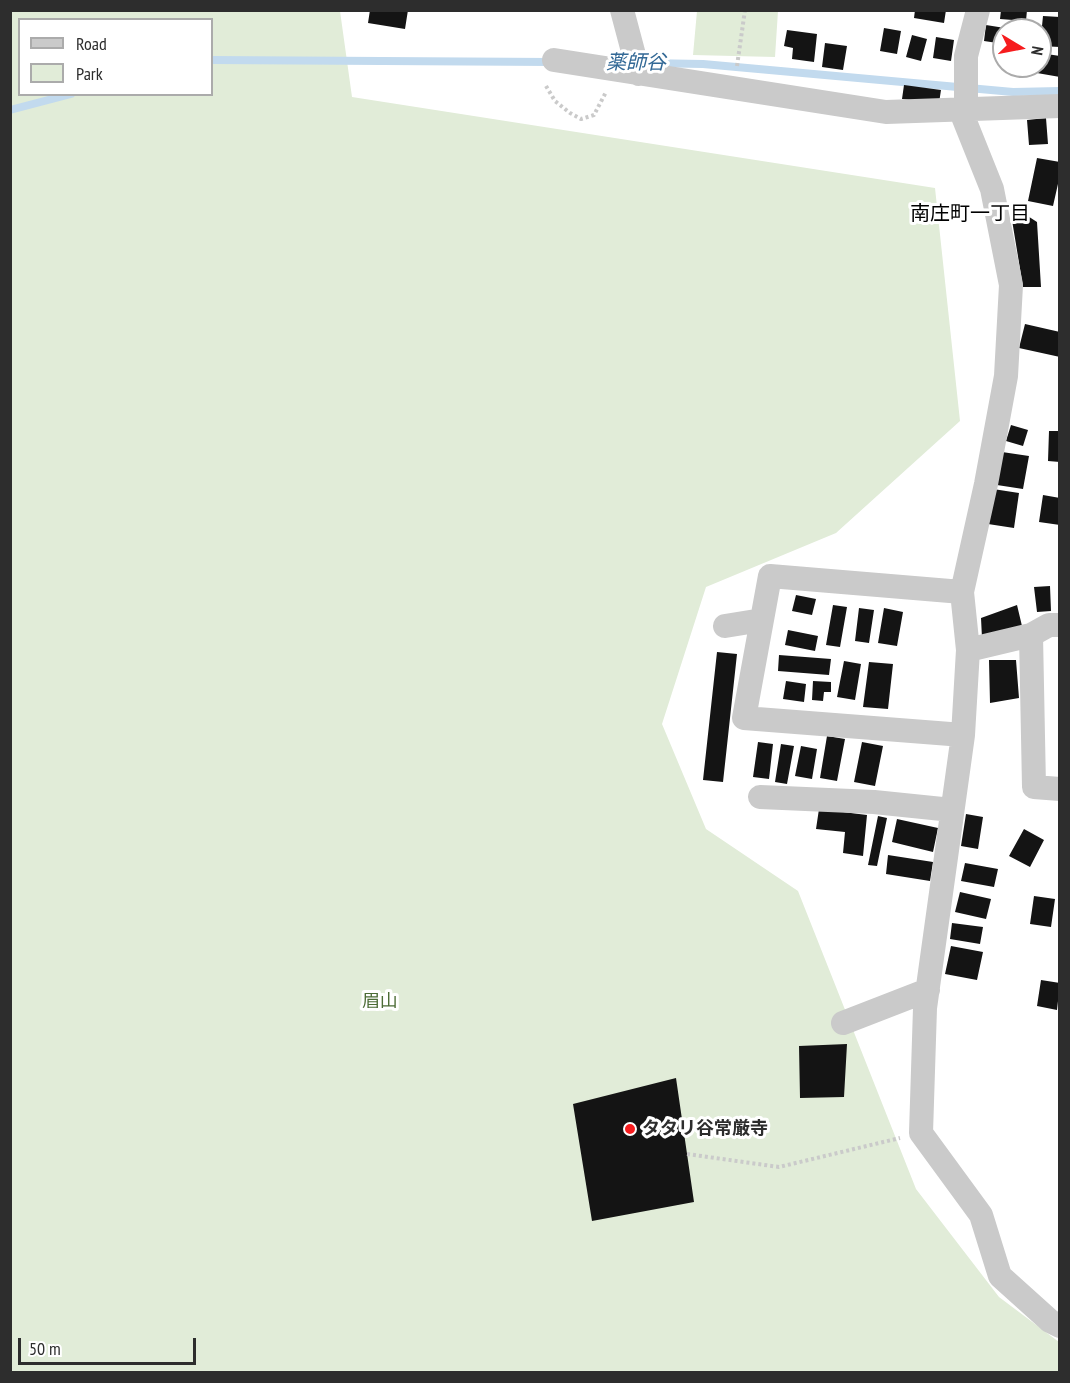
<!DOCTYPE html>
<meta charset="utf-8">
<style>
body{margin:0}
#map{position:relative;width:1070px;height:1383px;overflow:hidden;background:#fff;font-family:"PT Sans Narrow",sans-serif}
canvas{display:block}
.frame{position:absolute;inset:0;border:12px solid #2d2d2d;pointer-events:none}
.legend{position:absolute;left:18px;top:18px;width:195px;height:78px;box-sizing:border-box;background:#fff;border:2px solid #ababab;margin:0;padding:8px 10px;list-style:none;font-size:18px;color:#2d2d2d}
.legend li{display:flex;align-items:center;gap:12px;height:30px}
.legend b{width:30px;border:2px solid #ababab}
.north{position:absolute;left:992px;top:18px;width:60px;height:60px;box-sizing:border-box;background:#fff;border:2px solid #ababab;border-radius:50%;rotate:100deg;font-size:16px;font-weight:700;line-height:24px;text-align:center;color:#2d2d2d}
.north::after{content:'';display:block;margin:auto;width:21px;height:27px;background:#f61c1e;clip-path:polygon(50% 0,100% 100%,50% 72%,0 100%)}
.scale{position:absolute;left:18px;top:1338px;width:178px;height:27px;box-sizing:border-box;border:3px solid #2d2d2d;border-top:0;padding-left:8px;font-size:18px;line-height:21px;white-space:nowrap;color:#2d2d2d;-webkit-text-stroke:4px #fff;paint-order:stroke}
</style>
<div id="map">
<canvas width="1070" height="1383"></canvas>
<div class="frame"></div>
<ul class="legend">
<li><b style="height:8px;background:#cacaca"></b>Road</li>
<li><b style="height:16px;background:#e1ecd8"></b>Park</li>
</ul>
<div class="north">N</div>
<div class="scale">50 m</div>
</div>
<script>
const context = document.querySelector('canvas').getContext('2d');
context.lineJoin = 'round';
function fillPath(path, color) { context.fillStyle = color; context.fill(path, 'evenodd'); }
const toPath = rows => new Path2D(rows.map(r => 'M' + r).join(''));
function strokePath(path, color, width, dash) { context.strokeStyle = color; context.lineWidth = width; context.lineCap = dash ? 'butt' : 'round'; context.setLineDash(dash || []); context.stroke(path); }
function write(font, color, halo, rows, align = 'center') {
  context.font = font + ' "PT Sans Narrow","Noto Sans JP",sans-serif'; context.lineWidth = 6; context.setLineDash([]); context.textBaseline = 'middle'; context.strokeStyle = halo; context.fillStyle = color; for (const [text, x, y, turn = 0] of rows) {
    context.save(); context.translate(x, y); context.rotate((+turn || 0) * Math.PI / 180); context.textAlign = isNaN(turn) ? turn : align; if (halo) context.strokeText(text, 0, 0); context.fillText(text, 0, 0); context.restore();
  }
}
fillPath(toPath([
 [10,11,340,11,352,97,935,188,960,421,836,533,706,587,662,724,706,829,798,891,916,1189,999,1297,1059,1342,1059,1372,11,1372],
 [20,20,212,20,212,94,20,94],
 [697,11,778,11,775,57,693,55]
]), '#e1ecd8');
strokePath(toPath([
 [212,60,552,62],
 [645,63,703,64,1013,92,1060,91],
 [10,110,71,94]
]), '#c2daee', 8);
fillPath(toPath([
 [370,10,408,10,405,29,368,23],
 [915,10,946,10,944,23,914,18],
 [1001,10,1027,10,1026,21,1000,19],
 [1043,16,1060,17,1060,47,1040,46],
 [986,25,1011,29,1004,30,1004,44,984,41],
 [884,28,901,31,897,54,880,51],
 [787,30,817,34,814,62,792,59,793,48,784,46],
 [912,35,927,39,921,61,906,57],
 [936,37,954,40,951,61,933,58],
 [825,43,847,46,843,70,822,67],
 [1040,53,1060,56,1060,77,1037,73,1038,66,1040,66],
 [904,85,941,90,939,103,902,99],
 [1046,118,1048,144,1029,145,1027,120],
 [1037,158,1060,162,1060,175,1053,206,1028,201],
 [1020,211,1037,222,1041,287,1023,287,1011,214],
 [1025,324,1060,332,1060,357,1019,348],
 [1011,425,1028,430,1023,446,1006,441],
 [1049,431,1060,431,1060,462,1048,461],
 [1002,452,1029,456,1023,489,997,485],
 [993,489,1019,493,1014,528,988,524],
 [1043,495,1060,498,1060,525,1039,522],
 [1050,586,1051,611,1037,612,1034,587],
 [796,595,816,599,812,615,792,611],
 [833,605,847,607,840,647,826,645],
 [1017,605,1022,626,982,638,981,618],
 [859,608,874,610,869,643,855,641],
 [884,608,903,612,897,646,878,643],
 [788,630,818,636,815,651,785,645],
 [717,652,737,654,723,782,703,780],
 [779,655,831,659,829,675,778,671],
 [989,660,1016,660,1019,698,990,703],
 [844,661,861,664,855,700,837,697],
 [869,662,893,664,888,709,863,707],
 [786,681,806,684,804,702,783,699],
 [813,681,831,682,831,692,824,692,823,701,812,700],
 [827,736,845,739,837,781,820,778],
 [758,742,773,744,769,779,753,777],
 [862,742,883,746,875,786,854,782],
 [781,744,794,746,787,784,775,782],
 [801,746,817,749,812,779,795,776],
 [819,809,867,815,863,856,843,853,845,832,816,829],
 [966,814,983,817,978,849,961,846],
 [878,816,887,818,877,866,868,865],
 [897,819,938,828,933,852,892,842],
 [1024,829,1044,840,1030,867,1009,856],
 [888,855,933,862,930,881,886,874],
 [965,863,998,869,994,887,961,881],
 [960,892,991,899,986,919,955,912],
 [1034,896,1055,899,1051,927,1030,924],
 [952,923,983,927,980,944,950,939],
 [951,946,983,952,977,980,945,974],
 [1041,980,1060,983,1057,1010,1037,1006],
 [847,1044,844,1097,800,1098,799,1046],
 [676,1078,694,1202,592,1221,573,1104]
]), '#141414');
strokePath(toPath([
 [737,66,745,10],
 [546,86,555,101,570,113,581,119,594,115,606,92],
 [687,1154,779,1167,900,1138]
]), '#cacaca', 4, [3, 3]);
strokePath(toPath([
 [622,10,639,74],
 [554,60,886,112,1060,106],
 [960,109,992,189,1011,285,1006,376,986,484,962,592,968,650],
 [966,109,966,56,978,10],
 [962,592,770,576,744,718,963,735,968,650,1031,635,1034,787,1060,789],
 [725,626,762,620],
 [1031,635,1049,625,1060,625],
 [963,735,925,1008,921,1133,981,1215,1000,1276,1050,1321,1060,1326],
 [760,797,874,802,952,810],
 [843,1023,928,990]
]), '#cacaca', 24);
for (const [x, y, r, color] of [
 [630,1129,6,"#f61c1e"]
]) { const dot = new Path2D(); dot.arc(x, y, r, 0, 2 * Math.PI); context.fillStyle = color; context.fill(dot); strokePath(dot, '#fff', 2); }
write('18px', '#4c6c36', '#fff', [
 ["眉山",380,1002]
]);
write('bold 18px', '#2d2d2d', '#fff', [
 ["タタリ谷常厳寺",642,1129]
], 'left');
write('italic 20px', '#336996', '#fff', [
 ["薬師谷",636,63]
]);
write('20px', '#000', '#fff', [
 ["南庄町一丁目",970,214]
]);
</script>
